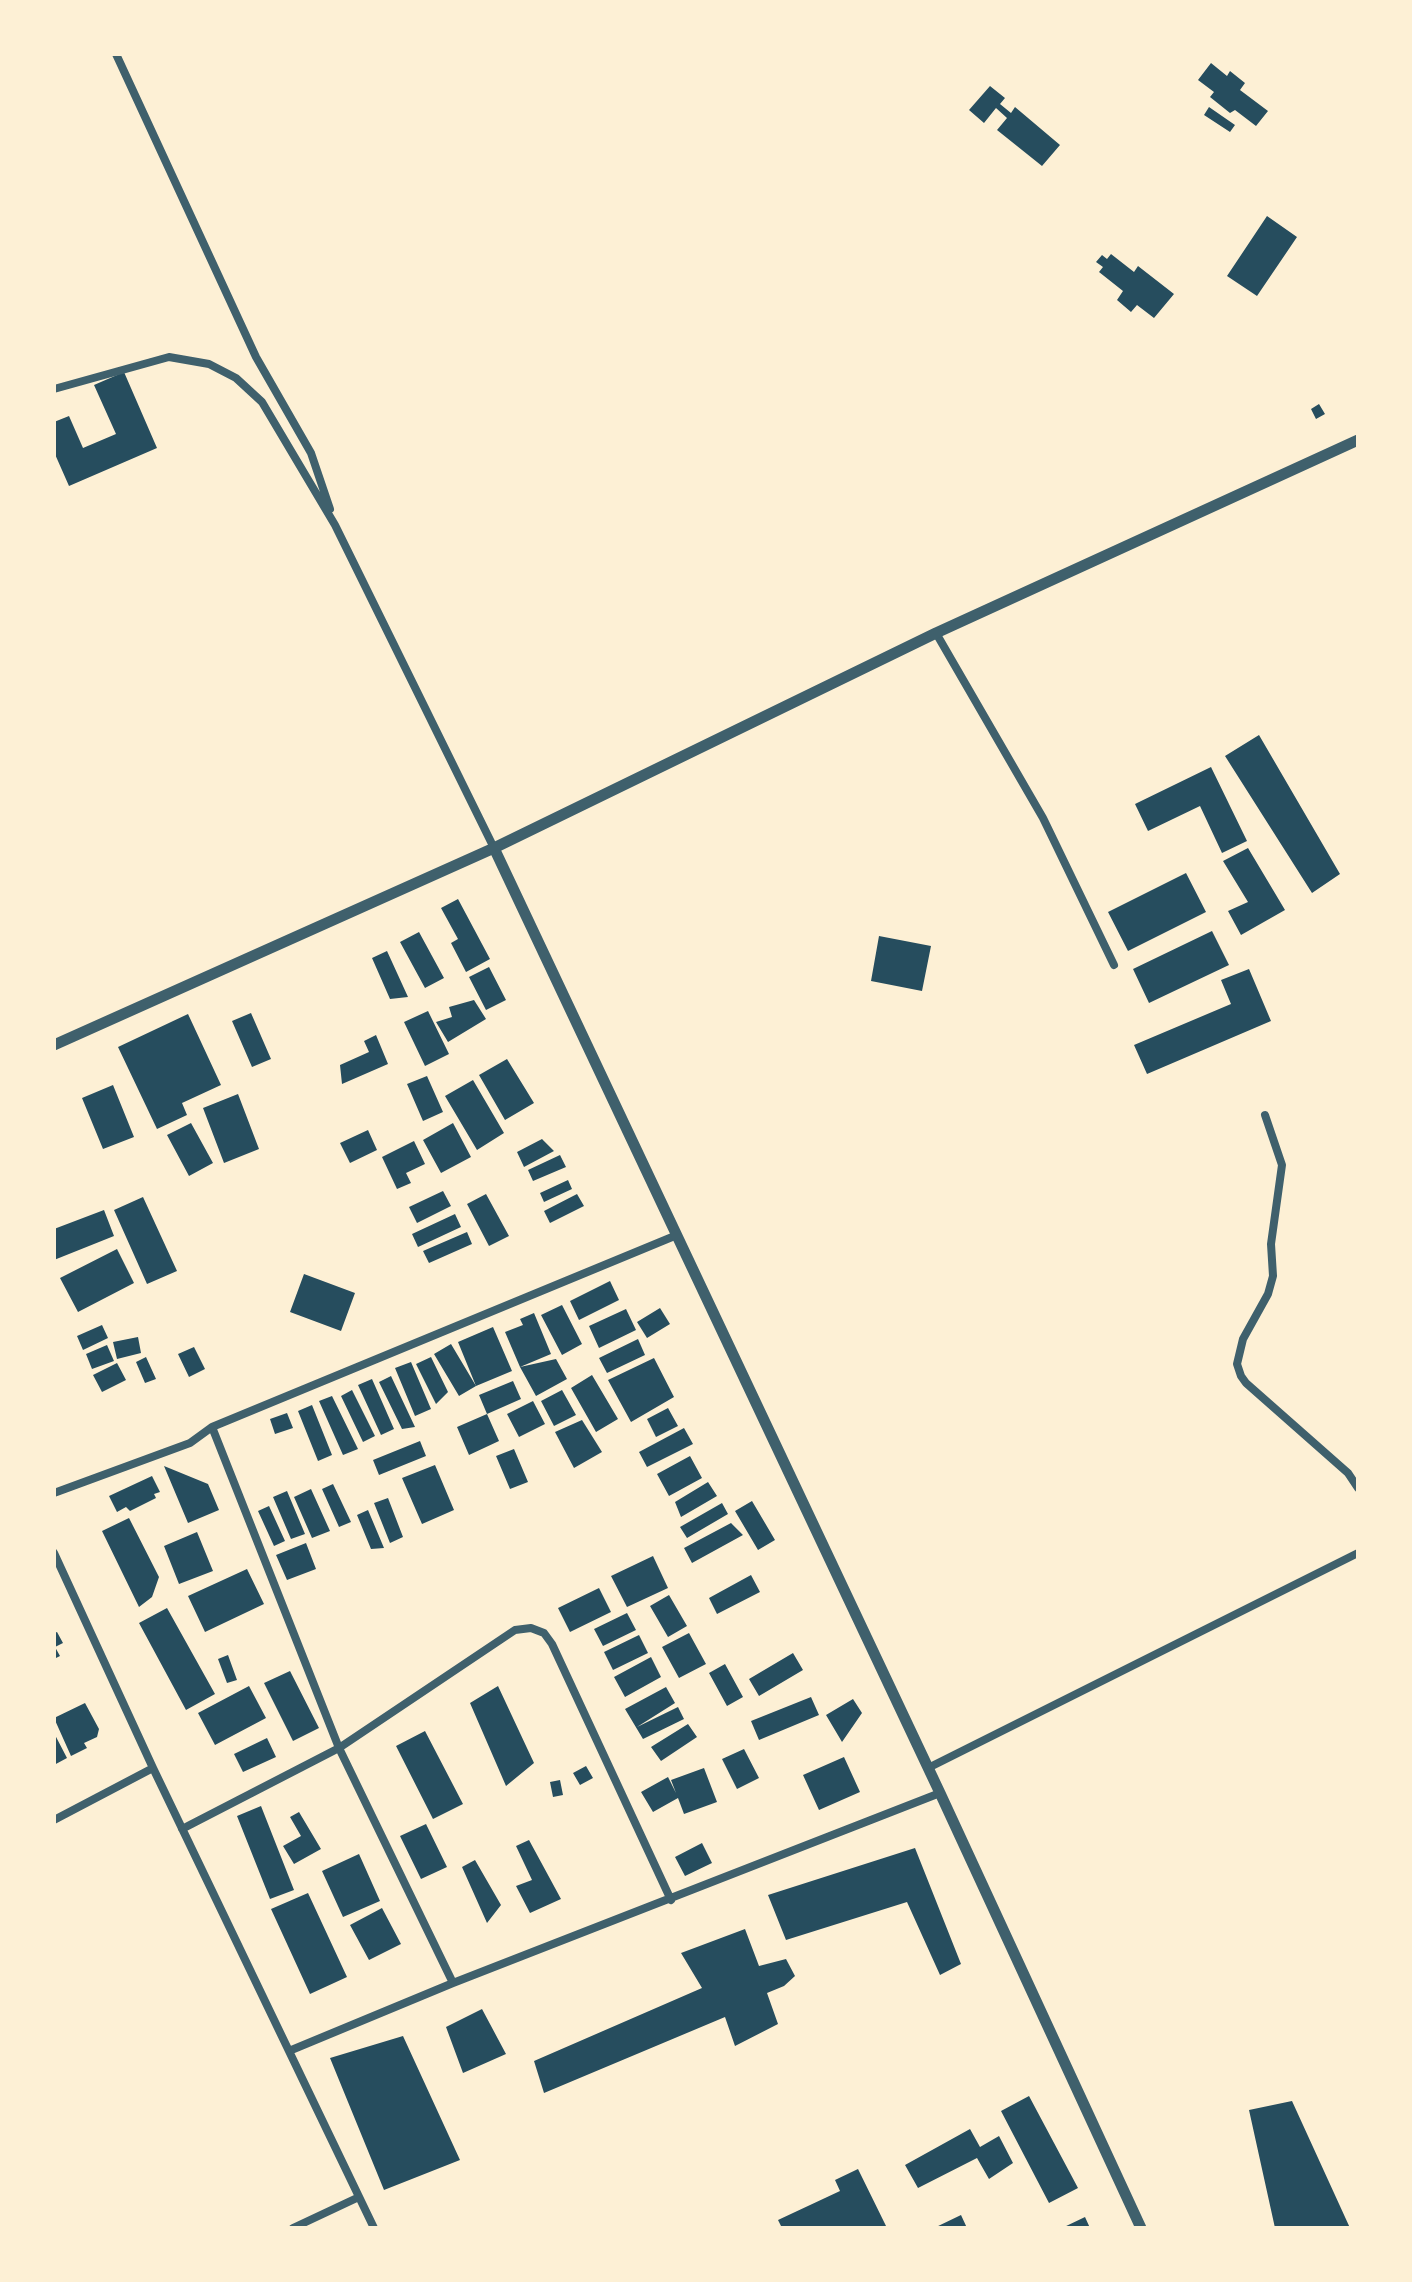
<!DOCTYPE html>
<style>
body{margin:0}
#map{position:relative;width:1412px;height:2282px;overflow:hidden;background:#fdf0d5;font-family:Barlow,sans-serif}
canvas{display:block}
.frame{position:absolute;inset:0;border:56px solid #fdf0d5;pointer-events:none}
</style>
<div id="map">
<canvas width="1412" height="2282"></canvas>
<div class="frame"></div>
</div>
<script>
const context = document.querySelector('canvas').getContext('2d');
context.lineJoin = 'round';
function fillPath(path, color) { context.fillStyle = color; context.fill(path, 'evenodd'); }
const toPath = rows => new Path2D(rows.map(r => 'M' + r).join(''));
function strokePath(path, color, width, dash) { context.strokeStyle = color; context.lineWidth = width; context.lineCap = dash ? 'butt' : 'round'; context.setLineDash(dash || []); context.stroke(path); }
fillPath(toPath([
 [1211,63,1227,76,1230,71,1245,83,1240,90,1268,111,1256,126,1235,110,1230,113,1210,97,1214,92,1198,80],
 [990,86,1005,98,1000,104,1011,113,1015,107,1060,145,1042,166,997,130,1007,118,996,108,984,123,969,110],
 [1209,107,1235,125,1230,132,1204,115],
 [1267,216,1297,237,1257,296,1227,276],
 [1111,254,1134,272,1138,266,1174,294,1154,318,1137,305,1131,312,1117,300,1123,291,1099,272,1103,267,1096,262,1102,255,1107,259],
 [124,372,157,448,69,486,54,452,54,422,69,416,83,448,116,434,94,385],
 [1319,404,1325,414,1316,419,1311,409],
 [1259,735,1340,874,1312,893,1225,756],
 [1211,767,1247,841,1222,853,1200,806,1148,831,1135,804],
 [1248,848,1285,910,1241,935,1228,911,1248,902,1223,861],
 [1186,873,1206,912,1128,951,1108,912],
 [458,899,490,959,466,972,451,943,458,939,441,908],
 [1212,931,1229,965,1149,1003,1133,969],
 [419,932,444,978,425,988,400,942],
 [879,936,931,946,922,991,871,981],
 [387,951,408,997,390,999,372,958],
 [489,967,506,1000,486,1010,469,977],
 [1249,969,1271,1021,1147,1074,1134,1045,1231,1004,1221,980],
 [474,1000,486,1019,448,1042,436,1022,452,1017,449,1007],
 [428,1011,449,1054,425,1066,404,1022],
 [251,1013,271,1059,252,1067,232,1021],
 [188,1014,221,1085,182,1103,187,1115,157,1129,118,1047],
 [376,1035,388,1064,342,1084,340,1065,369,1052,364,1041],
 [507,1059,534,1103,505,1120,479,1075],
 [427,1076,443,1112,423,1121,407,1084],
 [473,1080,504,1133,477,1150,445,1096],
 [113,1085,134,1137,103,1149,82,1098],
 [238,1094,259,1149,224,1163,203,1108],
 [191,1123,213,1163,189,1176,167,1135],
 [453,1123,471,1157,441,1173,423,1140],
 [368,1130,377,1150,350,1163,340,1143],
 [542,1139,554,1151,524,1167,517,1152],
 [414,1141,425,1164,406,1173,411,1183,397,1189,382,1157],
 [560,1155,566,1167,533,1181,528,1170],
 [568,1180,572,1189,544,1202,540,1193],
 [443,1191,451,1206,417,1223,409,1207],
 [486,1194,509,1236,489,1246,467,1204],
 [577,1194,584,1206,550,1223,544,1211],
 [143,1197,177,1271,147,1284,114,1210],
 [104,1210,114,1236,54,1260,54,1229],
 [455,1214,461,1227,418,1247,412,1234],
 [467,1232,472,1244,429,1263,423,1251],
 [117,1249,134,1283,78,1312,60,1278],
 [304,1274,355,1293,341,1331,290,1312],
 [610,1281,619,1300,579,1320,570,1301],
 [562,1305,582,1344,562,1355,541,1315],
 [660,1308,670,1324,647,1338,637,1322],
 [626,1309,636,1330,599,1348,589,1326],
 [534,1313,551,1354,520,1367,505,1332,523,1325,520,1319],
 [102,1325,108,1338,83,1350,77,1336],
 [493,1327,512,1371,476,1386,458,1342],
 [138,1337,141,1353,117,1359,113,1342],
 [638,1339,645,1355,607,1373,599,1358],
 [451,1344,476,1386,459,1396,434,1354],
 [107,1345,114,1361,92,1369,86,1354],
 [194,1347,205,1369,189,1377,178,1354],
 [146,1357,156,1379,145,1383,136,1362],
 [431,1357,448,1392,436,1404,416,1364],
 [654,1358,674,1397,631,1422,608,1380],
 [556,1359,567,1379,536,1396,520,1367],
 [411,1362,431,1409,415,1416,395,1368],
 [117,1363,126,1380,102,1392,93,1375],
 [592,1375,618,1419,596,1432,571,1388],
 [391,1376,415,1427,402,1429,379,1382],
 [372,1379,394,1429,381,1435,358,1385],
 [513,1381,521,1399,487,1414,479,1395],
 [352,1390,375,1436,363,1442,341,1396],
 [562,1390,576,1415,554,1426,541,1401],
 [332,1396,358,1449,343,1455,319,1401],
 [533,1401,545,1424,519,1437,507,1414],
 [312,1405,332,1455,318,1461,298,1411],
 [668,1408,678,1426,656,1437,647,1419],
 [287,1413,293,1428,275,1434,270,1419],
 [487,1414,499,1441,469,1455,457,1427],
 [582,1420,602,1452,574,1468,555,1432],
 [684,1428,693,1444,647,1467,639,1452],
 [420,1441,426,1456,379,1475,373,1460],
 [514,1449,528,1482,510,1489,496,1456],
 [690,1456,702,1478,669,1496,657,1474],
 [435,1465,454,1510,422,1524,402,1478],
 [164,1466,208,1484,219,1510,188,1523],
 [152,1476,160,1492,154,1494,156,1498,130,1511,126,1507,117,1512,109,1496],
 [708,1482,717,1496,681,1517,675,1502],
 [333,1484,351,1522,339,1527,322,1489],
 [311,1489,330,1531,312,1538,294,1497],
 [287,1491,305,1534,291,1539,273,1497],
 [388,1498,403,1537,390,1543,374,1503],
 [752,1501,775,1540,758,1550,735,1511],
 [722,1503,728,1514,687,1538,680,1527],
 [269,1506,285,1541,274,1546,258,1511],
 [368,1510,384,1548,371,1549,357,1515],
 [129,1518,159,1577,152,1597,139,1607,102,1531],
 [731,1523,743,1535,692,1563,684,1548],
 [197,1532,213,1571,179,1584,164,1546],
 [306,1543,316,1569,287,1580,276,1555],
 [653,1556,668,1588,627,1607,611,1576],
 [247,1569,264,1604,205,1632,188,1596],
 [751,1575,760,1592,717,1614,709,1598],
 [599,1588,611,1612,570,1632,558,1608],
 [669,1595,687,1626,668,1637,650,1606],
 [167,1608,215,1694,186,1710,139,1623],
 [627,1613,636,1630,603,1646,594,1629],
 [57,1632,63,1643,55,1647,60,1656,54,1659,54,1633],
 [689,1633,706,1664,679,1678,662,1647],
 [639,1635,648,1653,613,1670,604,1652],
 [793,1653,803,1670,759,1696,749,1679],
 [228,1655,237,1680,227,1683,218,1659],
 [651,1657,661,1677,625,1697,614,1677],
 [725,1664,743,1697,727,1706,709,1673],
 [290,1671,319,1728,293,1741,264,1683],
 [249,1686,266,1718,215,1745,198,1713],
 [498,1686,534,1763,506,1786,470,1703],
 [666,1687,675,1703,637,1727,678,1707,684,1719,643,1739,625,1709],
 [811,1697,819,1715,759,1740,751,1721],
 [853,1699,862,1713,842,1742,826,1715],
 [85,1703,99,1729,97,1737,84,1743,87,1748,71,1756,54,1718],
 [688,1724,697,1737,661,1761,651,1747],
 [425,1731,463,1804,433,1819,396,1746],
 [54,1733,67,1758,54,1765],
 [267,1738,276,1757,243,1772,234,1754],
 [744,1749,759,1778,737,1789,722,1759],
 [844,1757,860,1792,819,1810,803,1775],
 [586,1766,593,1778,580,1785,573,1773],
 [704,1768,717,1802,684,1814,678,1798,653,1812,641,1792,668,1777,676,1793,671,1780],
 [560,1780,563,1795,553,1797,550,1782],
 [261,1806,294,1890,270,1899,237,1816],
 [299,1812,321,1849,294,1864,283,1846,301,1836,290,1817],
 [426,1824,447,1867,421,1879,400,1836],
 [529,1840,561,1899,530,1913,516,1886,532,1880,516,1846],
 [702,1843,712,1863,685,1876,675,1857],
 [915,1848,961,1964,940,1975,907,1902,786,1940,768,1895],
 [359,1854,380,1901,343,1917,322,1871],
 [475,1860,501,1905,487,1923,462,1867],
 [308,1893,347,1977,310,1994,271,1909],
 [382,1908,401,1944,369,1960,350,1925],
 [745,1929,759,1966,786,1959,795,1976,784,1986,767,1993,778,2024,735,2046,725,2017,544,2093,534,2061,702,1988,681,1953],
 [482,2009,506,2054,463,2073,446,2027],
 [403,2036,460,2160,384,2190,330,2058],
 [1029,2096,1078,2188,1049,2203,1001,2111],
 [1292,2101,1350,2228,1275,2228,1249,2110],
 [970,2129,980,2147,999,2136,1013,2163,989,2179,977,2158,918,2188,905,2165],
 [858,2169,887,2228,782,2228,778,2220,840,2191,835,2180],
 [961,2215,967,2228,934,2228],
 [1085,2217,1090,2228,1062,2228]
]), '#264d5e');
strokePath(toPath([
 [116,54,256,357,311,453,330,509],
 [54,389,169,357,209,364,236,378,262,402,335,525,494,848],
 [936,633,1043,818,1114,965],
 [1265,1115,1282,1165,1271,1244,1273,1276,1268,1294,1243,1339,1237,1364,1241,1376,1246,1383,1348,1473,1358,1488],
 [212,1427,339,1748,453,1983],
 [54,1493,190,1443,212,1427,677,1235],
 [54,1553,153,1768,374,2228],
 [928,1768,1358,1553],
 [54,1820,153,1768],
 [182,1829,339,1748,515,1630,531,1628,544,1633,552,1644,671,1900],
 [289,2051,453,1983,940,1793],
 [293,2228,359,2197]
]), '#3f606c', 8);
strokePath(toPath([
 [494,848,940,1793,1141,2228],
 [54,1045,494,848,936,633,1358,440]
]), '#3f606c', 11);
</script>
